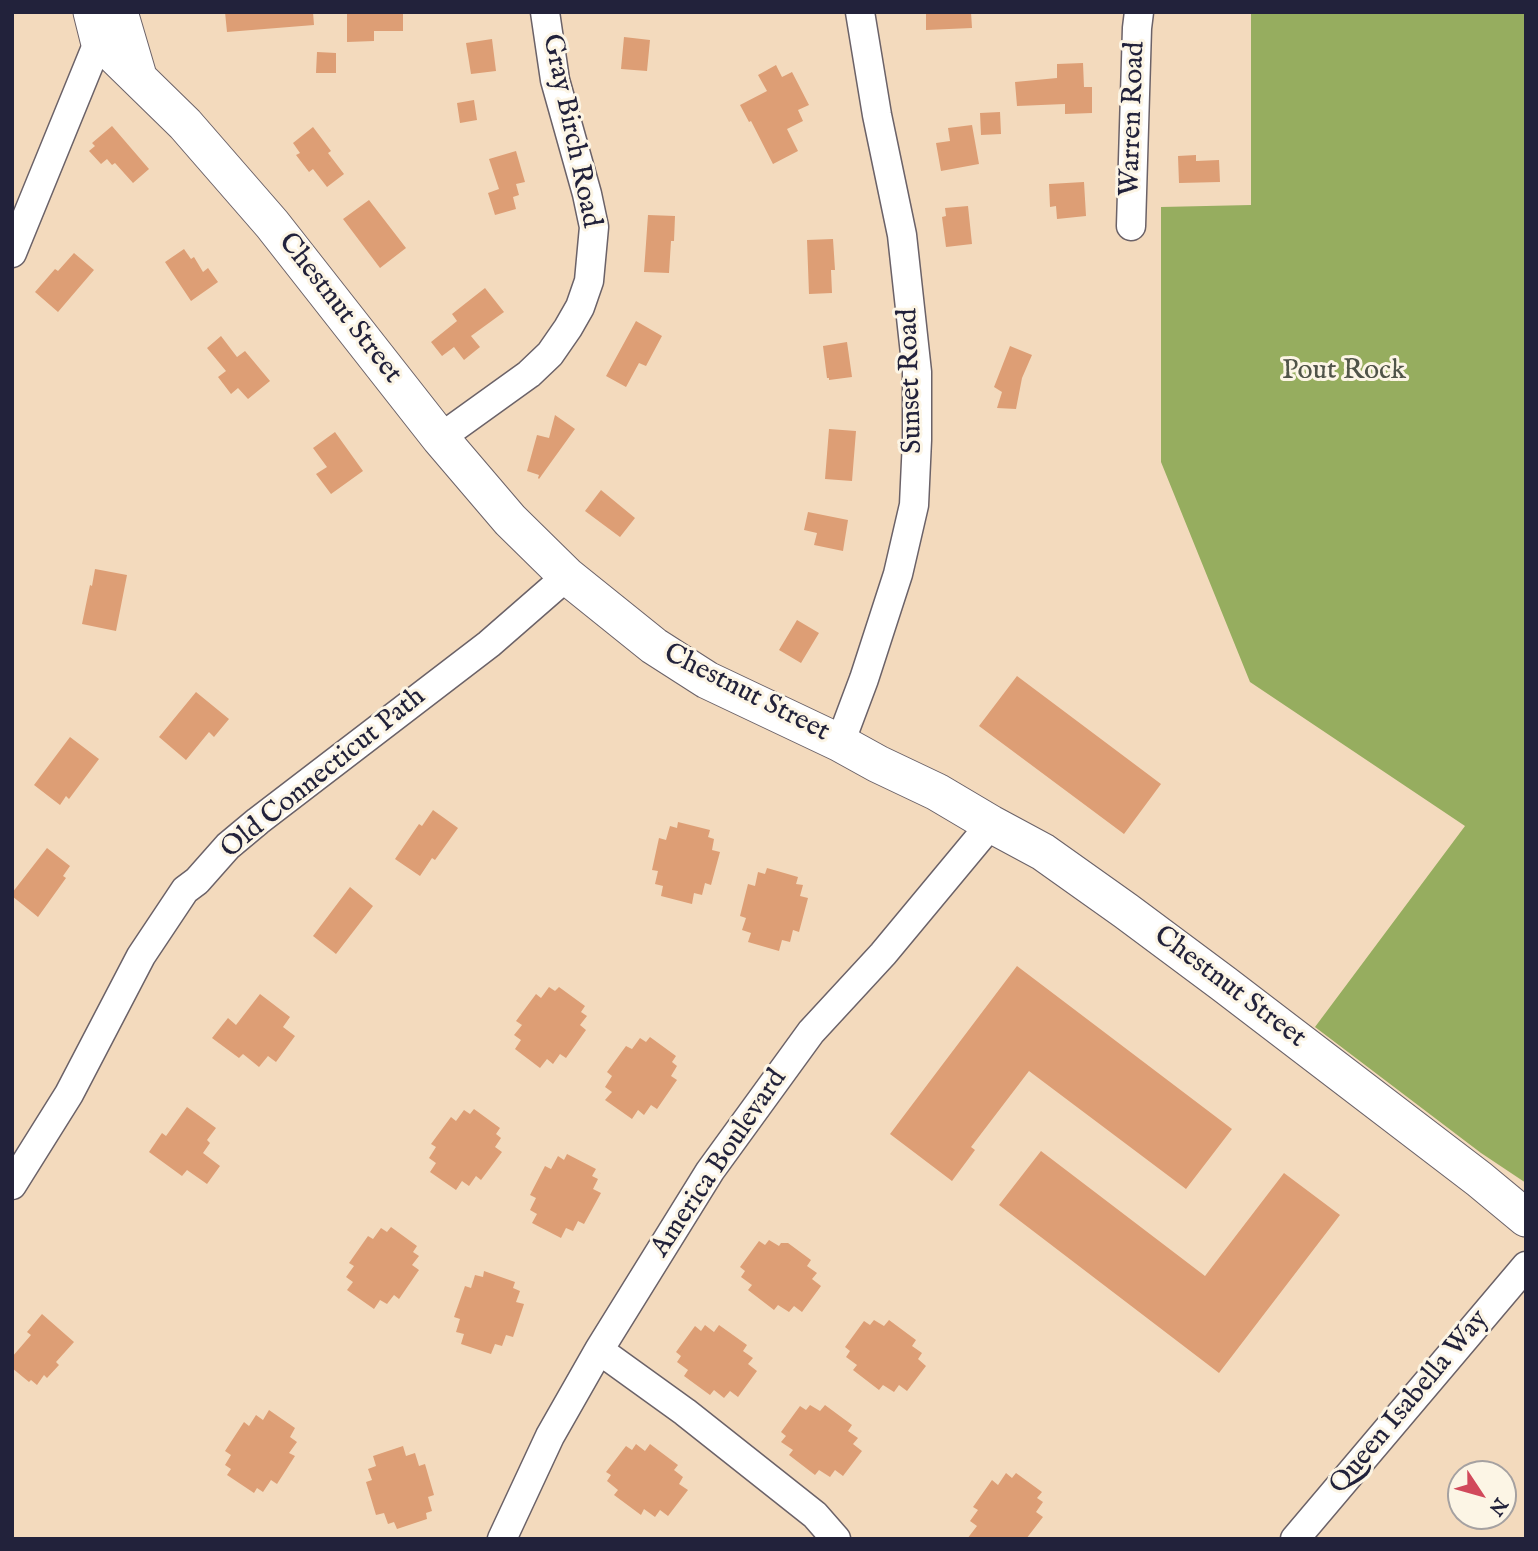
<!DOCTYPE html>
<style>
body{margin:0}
#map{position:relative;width:1538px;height:1551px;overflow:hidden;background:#f3dabd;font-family:"IM FELL English",serif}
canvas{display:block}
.frame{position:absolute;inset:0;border:14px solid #22223b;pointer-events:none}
.north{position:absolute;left:1447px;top:1460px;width:70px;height:70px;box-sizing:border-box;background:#fcf5e5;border:2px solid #a5a1a1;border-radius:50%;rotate:126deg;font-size:19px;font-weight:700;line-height:28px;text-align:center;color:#22223b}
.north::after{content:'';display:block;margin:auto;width:24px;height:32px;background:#d1495b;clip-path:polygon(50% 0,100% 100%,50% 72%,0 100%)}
</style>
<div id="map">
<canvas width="1538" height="1551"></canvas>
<div class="frame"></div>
<div class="north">N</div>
</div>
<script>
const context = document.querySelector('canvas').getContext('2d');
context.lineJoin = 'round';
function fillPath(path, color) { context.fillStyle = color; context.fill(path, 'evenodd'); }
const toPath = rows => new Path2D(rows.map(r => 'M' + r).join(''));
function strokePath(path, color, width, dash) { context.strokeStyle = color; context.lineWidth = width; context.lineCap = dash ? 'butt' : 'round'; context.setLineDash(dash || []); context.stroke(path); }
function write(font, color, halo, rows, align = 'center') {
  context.font = font + ' "IM FELL English",serif'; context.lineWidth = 6; context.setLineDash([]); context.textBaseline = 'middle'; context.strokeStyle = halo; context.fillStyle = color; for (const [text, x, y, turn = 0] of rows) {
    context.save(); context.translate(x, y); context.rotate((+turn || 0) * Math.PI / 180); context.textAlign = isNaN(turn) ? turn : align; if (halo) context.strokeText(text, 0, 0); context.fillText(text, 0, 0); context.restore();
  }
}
fillPath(toPath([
 [1251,12,1526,12,1526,1183,1481,1153,1315,1027,1465,826,1250,682,1161,462,1161,207,1251,205]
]), '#96ad5f');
fillPath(toPath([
 [225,12,313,12,314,25,227,32],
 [347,12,403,12,403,31,374,31,374,41,347,42],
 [939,12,971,12,972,28,926,30,926,14],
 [624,37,650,40,647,71,621,69],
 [492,39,496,71,471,74,466,43],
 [317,52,336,53,336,73,316,73],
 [1083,63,1084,87,1092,87,1092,113,1065,114,1065,104,1017,106,1015,82,1057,78,1057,64],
 [776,65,782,77,792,72,809,105,798,110,803,121,787,129,798,151,773,164,751,121,749,122,740,105,767,91,758,75],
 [474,100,477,120,460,123,457,103],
 [1000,112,1001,134,981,135,980,113],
 [972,125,979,164,941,171,936,143,950,141,948,128],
 [112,126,149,169,133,183,115,163,112,165,107,159,101,164,89,151,95,146,92,143],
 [313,127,331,151,328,153,344,174,327,187,313,169,309,172,296,155,300,153,293,143],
 [516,151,525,182,516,184,519,195,513,197,516,209,495,215,488,193,499,189,489,159],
 [1196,155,1196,161,1219,160,1220,182,1179,183,1178,156],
 [1084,182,1086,216,1057,219,1056,206,1050,207,1049,184],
 [369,200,406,248,380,268,343,219],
 [968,206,972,244,946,247,942,217,946,216,945,208],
 [648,215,675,216,674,241,671,241,669,273,644,272],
 [833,239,835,270,831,270,832,293,809,294,807,240],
 [184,249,191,259,194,257,203,272,208,268,218,282,191,301,165,262],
 [74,253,94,270,58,312,35,292,55,269,58,271],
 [485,288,504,312,471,336,480,347,464,360,454,347,442,356,431,342,457,321,452,314],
 [636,321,662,336,646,366,639,363,626,387,606,376],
 [221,336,237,357,245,351,270,381,248,399,238,388,231,394,218,377,226,371,207,348],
 [847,342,852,377,829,380,829,378,827,378,823,346],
 [1010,346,1032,355,1022,378,1016,409,997,408,1002,392,994,387],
 [555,415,575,429,539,479,538,478,539,475,527,471,537,435,549,438],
 [829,429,856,431,852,481,825,479],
 [335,432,363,471,331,494,316,474,327,467,313,448],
 [601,490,635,518,620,537,585,511],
 [808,512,848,520,843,551,814,545,817,533,804,530],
 [95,569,127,575,116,631,82,624,90,585,92,586],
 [797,620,819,633,801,663,779,650],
 [1017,676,1161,784,1124,834,979,726],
 [196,692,229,719,214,737,209,732,186,760,159,737],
 [70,737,99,759,69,799,66,796,60,805,34,785],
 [433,810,458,828,435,860,432,858,420,876,395,859,419,824,422,826],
 [678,822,710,830,708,837,714,839,712,850,720,852,711,885,705,883,702,895,694,893,692,904,661,896,663,886,655,884,658,871,652,870,659,838,666,840,670,826,677,828],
 [47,848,70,866,63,876,66,878,38,917,12,896,12,893],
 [767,868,798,877,796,884,803,885,800,896,808,898,799,932,793,930,790,942,782,940,779,951,748,942,751,933,742,930,746,918,740,916,748,884,755,886,758,872,765,874],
 [350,887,373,906,336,954,313,936],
 [1017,966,1232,1129,1186,1189,1029,1071,971,1147,975,1150,952,1181,890,1134],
 [549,987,555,991,559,987,585,1006,581,1012,587,1016,580,1025,586,1030,566,1058,560,1054,553,1064,547,1059,540,1068,515,1049,521,1040,514,1035,522,1025,516,1021,536,994,541,998],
 [260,994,290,1017,283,1027,295,1036,276,1062,268,1056,259,1067,243,1054,239,1058,212,1038,228,1018,236,1025],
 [650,1037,676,1056,672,1062,677,1066,671,1076,677,1080,657,1109,651,1105,644,1115,638,1110,632,1119,605,1100,612,1092,605,1087,612,1076,607,1072,626,1046,632,1049,640,1038,646,1042],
 [187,1107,216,1128,207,1140,210,1143,203,1153,220,1166,207,1184,187,1170,182,1176,149,1152,162,1133,166,1136],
 [474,1109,500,1128,496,1134,501,1138,495,1147,502,1152,481,1180,476,1176,469,1186,462,1181,456,1190,430,1172,436,1163,429,1158,436,1147,431,1144,451,1117,456,1121,464,1110,470,1114],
 [1041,1151,1205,1276,1284,1173,1340,1215,1219,1373,999,1205],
 [567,1154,596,1169,592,1176,598,1179,593,1189,601,1193,584,1224,578,1221,573,1231,566,1228,561,1238,532,1223,537,1214,530,1210,536,1198,530,1195,545,1166,551,1169,558,1156,564,1160],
 [391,1227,417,1246,413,1252,419,1256,412,1265,419,1270,399,1299,394,1295,387,1304,380,1300,374,1309,347,1290,353,1282,346,1277,354,1266,349,1263,368,1236,373,1239,381,1228,387,1232],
 [769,1240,779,1246,781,1243,788,1243,811,1260,807,1266,817,1273,812,1279,821,1286,802,1312,794,1306,789,1312,778,1305,774,1310,748,1290,752,1285,741,1277,745,1271,740,1267,759,1241,765,1245],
 [484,1271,515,1282,513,1288,520,1291,516,1302,524,1304,513,1337,506,1335,502,1346,495,1344,491,1354,461,1344,464,1334,456,1332,460,1319,454,1317,465,1286,471,1288,475,1275,483,1277],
 [42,1314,74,1342,56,1362,59,1365,47,1378,44,1375,37,1385,31,1380,29,1382,12,1368,12,1357,31,1335,27,1332],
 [874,1320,884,1326,889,1320,916,1340,912,1346,922,1353,918,1359,926,1366,907,1391,899,1385,894,1392,883,1385,879,1390,853,1370,857,1365,846,1357,850,1351,845,1347,864,1321,870,1325],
 [705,1325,714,1332,719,1325,747,1345,743,1351,753,1358,748,1364,757,1371,738,1397,730,1391,724,1398,714,1390,710,1395,684,1376,688,1370,677,1362,681,1356,676,1352,695,1326,701,1331],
 [810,1405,820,1411,825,1405,852,1425,848,1431,858,1438,853,1444,862,1451,843,1476,835,1470,830,1477,819,1470,815,1475,789,1455,793,1450,781,1442,786,1436,781,1432,800,1406,806,1410],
 [269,1410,295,1428,290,1437,297,1442,289,1453,295,1456,277,1484,271,1480,263,1492,257,1488,254,1493,227,1475,231,1469,225,1465,231,1455,225,1451,244,1422,249,1426,256,1415,263,1420],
 [636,1444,645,1451,650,1444,678,1465,674,1470,683,1477,679,1484,688,1490,668,1516,660,1510,655,1517,644,1509,641,1515,614,1495,618,1490,607,1481,611,1475,606,1472,626,1446,632,1450],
 [403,1446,406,1456,415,1453,419,1466,425,1464,434,1495,428,1497,432,1511,426,1513,427,1519,397,1529,394,1522,388,1524,384,1513,376,1515,366,1482,372,1480,368,1469,376,1466,373,1456],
 [1006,1473,1012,1478,1016,1473,1042,1492,1037,1498,1043,1502,1036,1512,1043,1517,1026,1539,967,1539,977,1526,970,1521,978,1510,973,1507,992,1480,998,1485]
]), '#dd9e75');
const minor = toPath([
 [1131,226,1137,28,1139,12],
 [12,253,99,40],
 [440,438,529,374,550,354,568,328,580,307,589,281,594,227,587,194,555,80,545,12],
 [840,743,864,679,898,574,914,505,917,440,917,372,902,235,877,115,860,12],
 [12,1185,69,1094,141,956,185,890,197,881,228,846,258,821,489,644,567,576],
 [599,1350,685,1412,815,1515,836,1539],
 [502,1539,550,1436,599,1350,710,1171,811,1032,883,954,991,824],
 [1295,1539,1526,1266]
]);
const major = toPath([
 [92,12,99,40,185,124,272,224,440,438,510,520,567,576,654,646,707,680,840,743,878,764,937,792,991,824,1043,852,1126,911,1224,984,1479,1179,1526,1218],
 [119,12,137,73]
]);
strokePath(minor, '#6b6268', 31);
strokePath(major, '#6b6268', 39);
strokePath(minor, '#fff', 28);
strokePath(major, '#fff', 37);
write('28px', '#22223b', '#fcf5e5', [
 ["Warren Road",1134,119,-88],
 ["Gray Birch Road",570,131,78],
 ["Chestnut Street",339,309,52],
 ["Sunset Road",912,381,-92],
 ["Chestnut Street",746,694,27],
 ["Old Connecticut Path",324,774,-39],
 ["Chestnut Street",1229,988,37],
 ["America Boulevard",720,1164,-56],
 ["Queen Isabella Way",1410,1403,-50]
]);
write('28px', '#505449', '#fcf5e5', [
 ["Pout Rock",1344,372]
]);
</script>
